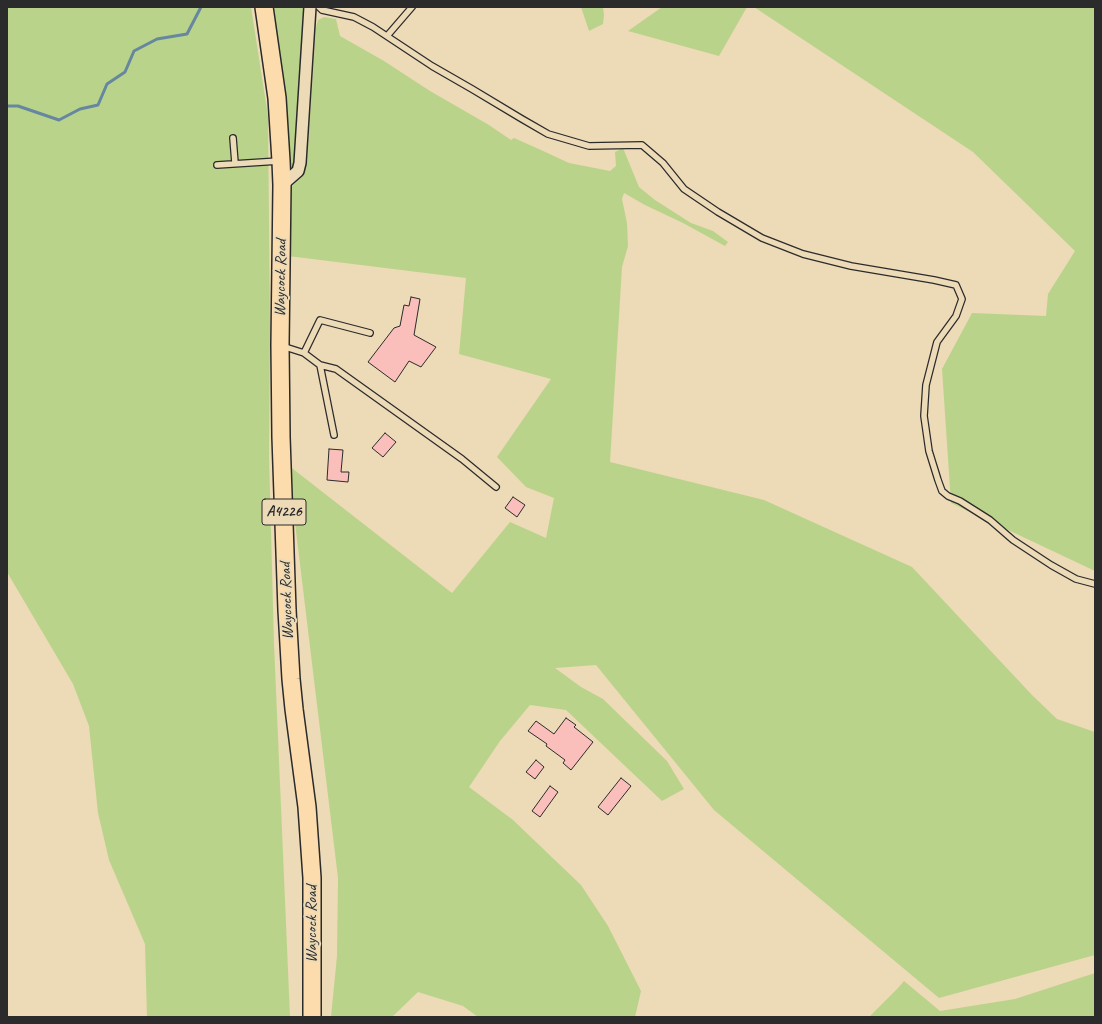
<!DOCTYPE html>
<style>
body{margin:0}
#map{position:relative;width:1102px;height:1024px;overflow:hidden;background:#eddab7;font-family:Caveat,sans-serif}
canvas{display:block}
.frame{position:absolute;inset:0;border:8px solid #2b2b2b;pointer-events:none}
</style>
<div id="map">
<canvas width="1102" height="1024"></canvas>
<div class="frame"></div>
</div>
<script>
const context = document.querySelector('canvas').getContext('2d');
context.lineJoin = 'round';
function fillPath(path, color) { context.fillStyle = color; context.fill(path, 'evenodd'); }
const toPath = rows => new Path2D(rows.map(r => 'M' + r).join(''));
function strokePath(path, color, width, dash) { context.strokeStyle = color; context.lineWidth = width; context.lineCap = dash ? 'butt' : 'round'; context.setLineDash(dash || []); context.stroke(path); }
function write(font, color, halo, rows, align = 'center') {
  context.font = font + ' Caveat,sans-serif'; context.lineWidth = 4; context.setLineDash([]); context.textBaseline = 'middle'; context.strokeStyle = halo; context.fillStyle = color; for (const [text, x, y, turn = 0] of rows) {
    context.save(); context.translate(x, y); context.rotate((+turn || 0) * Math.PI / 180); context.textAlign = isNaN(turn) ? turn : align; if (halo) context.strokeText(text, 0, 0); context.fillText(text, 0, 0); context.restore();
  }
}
fillPath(toPath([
 [7,7,251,7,268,116,270,327,269,456,274,644,290,1017,147,1017,145,944,109,860,98,813,89,726,73,684,7,572],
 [269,7,306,7,296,163,294,169,289,168],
 [581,7,603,7,604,15,603,24,589,31],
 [662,7,747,7,719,56,628,31],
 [754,7,1095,7,1095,571,951,503,942,369,972,313,1046,316,1048,294,1075,251,973,152],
 [324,17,336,19,340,36,384,61,430,91,489,125,511,140,514,138,541,150,569,163,610,171,616,166,615,152,623,148,639,187,655,200,691,223,713,231,728,242,725,246,683,223,645,205,624,193,622,199,627,223,628,246,622,267,610,462,764,500,912,567,1032,695,1057,719,1095,732,1095,955,939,998,714,810,596,665,555,668,581,687,603,699,667,761,684,789,662,801,566,710,530,705,500,741,469,787,513,820,581,885,608,926,641,991,635,1017,478,1017,463,1006,418,992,392,1017,331,1017,337,956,338,878,288,465,452,593,510,522,546,538,554,498,526,487,497,457,551,379,459,354,466,278,288,256,288,194,292,186,302,177,307,162,316,27,318,20],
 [1095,973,1095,1017,869,1017,898,988,904,981,940,1011,1015,999]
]), '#bad38a');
strokePath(toPath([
 [7,106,18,106,59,120,80,109,98,105,107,84,125,72,134,51,157,39,187,34,201,7]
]), '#66879f', 3);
const building = toPath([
 [411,297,420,299,414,335,436,347,421,367,409,361,395,382,368,362,394,328,400,326,404,305,409,306,411,297],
 [385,433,396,442,383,457,372,448,385,433],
 [329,449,343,450,341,472,349,472,348,482,327,480,329,449],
 [513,497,525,505,517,517,505,508,513,497],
 [566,718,576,725,574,727,593,742,571,770,563,763,565,760,546,746,547,744,528,731,536,721,554,734,566,718],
 [536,760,544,767,535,779,526,772,536,760],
 [621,778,631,786,608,815,598,807,621,778],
 [550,786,558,792,540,817,532,811,550,786]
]);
fillPath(building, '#fbbfbb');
strokePath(building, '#2b2b2b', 1);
const service = toPath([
 [319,7,322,10,354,17,373,27,432,66,472,89,522,119,548,134,589,146,642,145,663,163,684,189,718,212,762,238,803,254,851,266,934,280,956,285,962,299,956,316,937,342,926,385,924,416,929,451,938,480,942,491,948,496,960,501,990,520,1013,540,1051,565,1076,579,1095,584],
 [387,36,412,7],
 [233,138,235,163],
 [217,165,279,161],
 [282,346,304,353,320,320,370,333],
 [304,353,320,365,334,435],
 [320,365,336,369,462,459,496,487]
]);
const minor = toPath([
 [282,185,298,171,300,163,310,7]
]);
const primary = toPath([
 [264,7,277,98,281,161,282,185,280,345,281,437,287,610,291,679,294,709,307,807,312,878,312,1017]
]);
strokePath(service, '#2b2b2b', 8);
strokePath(minor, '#2b2b2b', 14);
strokePath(primary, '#2b2b2b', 20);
strokePath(service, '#eddab7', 5.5);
strokePath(minor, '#eddab7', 11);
strokePath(primary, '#fcdcac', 17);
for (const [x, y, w] of [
 [284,512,44]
]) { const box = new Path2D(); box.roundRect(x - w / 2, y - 13, w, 26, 3); context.fillStyle = '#eddab7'; context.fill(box); strokePath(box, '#2b2b2b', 1); }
write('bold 15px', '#2b2b2b', null, [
 ["A4226",284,512]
]);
write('16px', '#2b2b2b', '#eddab7', [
 ["Waycock Road",281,278,-89],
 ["Waycock Road",287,601,-92],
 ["Waycock Road",312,924,-90]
]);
</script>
